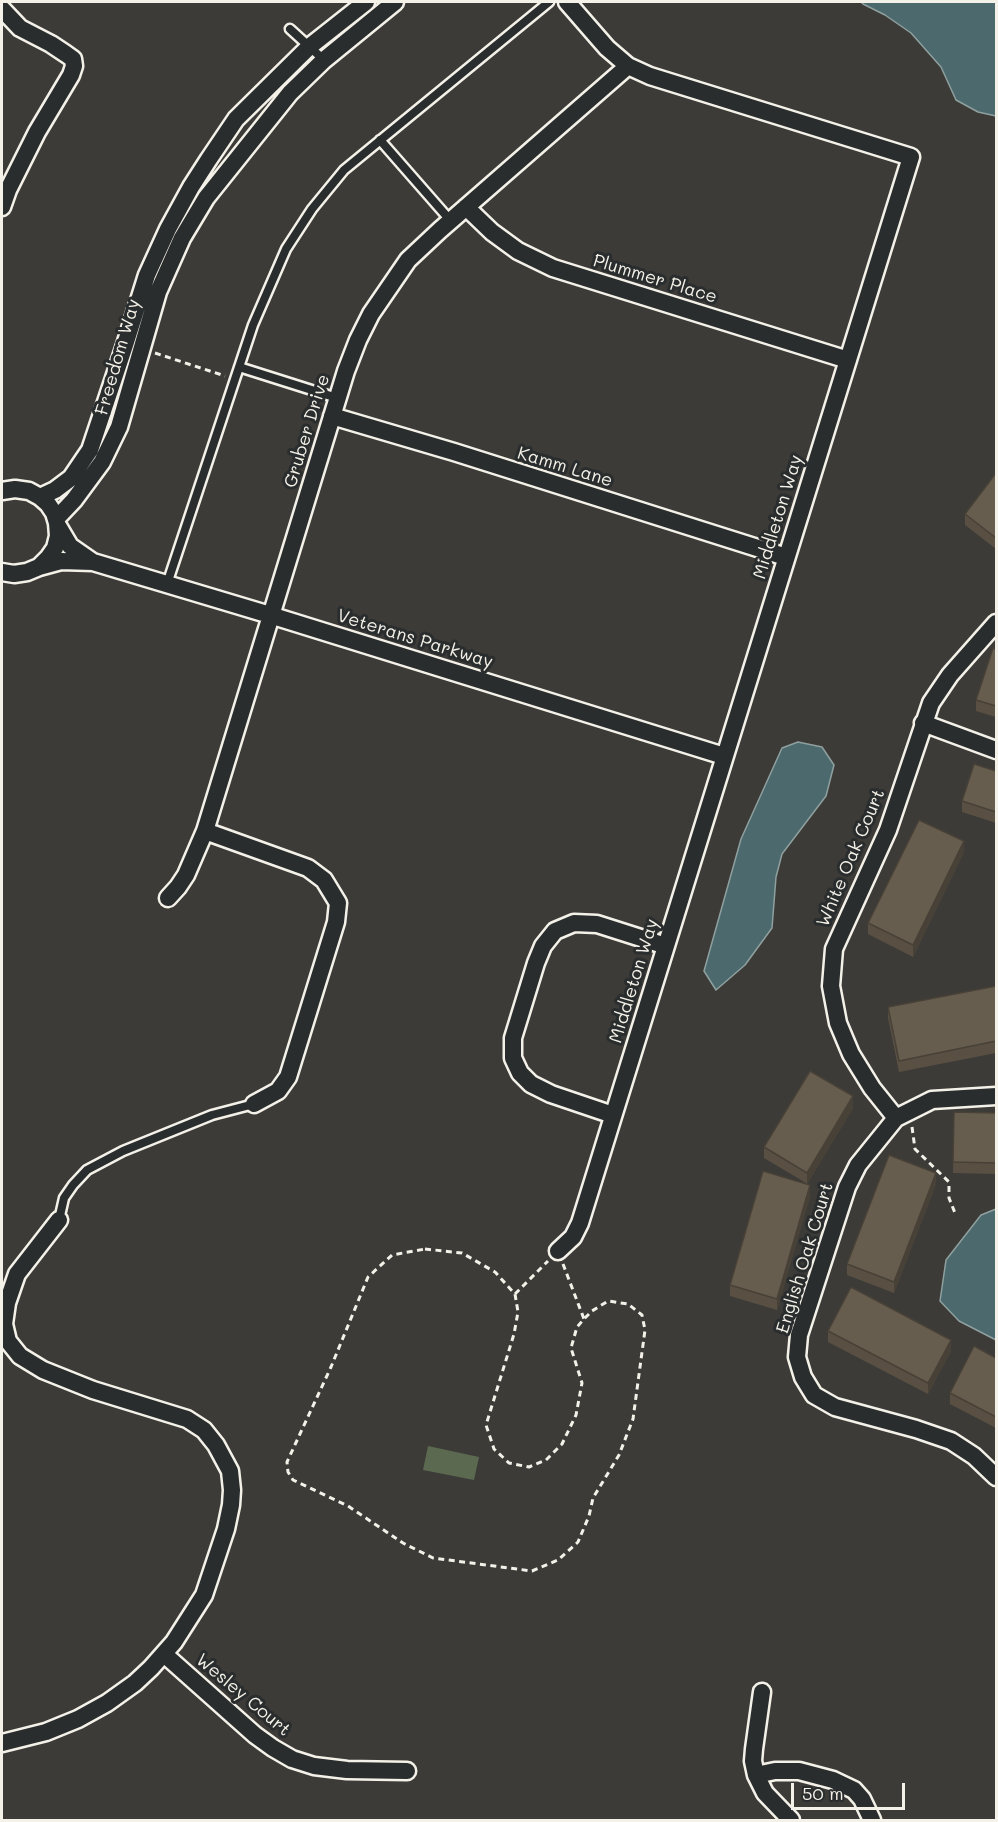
<!DOCTYPE html>
<style>
body{margin:0}
#map{position:relative;width:998px;height:1822px;overflow:hidden;background:#3c3b38;font-family:Mali,sans-serif}
canvas{display:block}
.frame{position:absolute;inset:0;border:3px solid #f4f1e8;pointer-events:none}
.scale{position:absolute;left:791px;top:1783px;width:114px;height:27px;box-sizing:border-box;border:3px solid #f4f1e8;border-top:0;padding-left:8px;font-size:18px;line-height:21px;white-space:nowrap;color:#f4f1e8;-webkit-text-stroke:4px #2a2d2e;paint-order:stroke}
</style>
<div id="map">
<canvas width="998" height="1822"></canvas>
<div class="frame"></div>
<div class="scale">50 m</div>
</div>
<script>
const context = document.querySelector('canvas').getContext('2d');
context.lineJoin = 'round';
function fillPath(path, color) { context.fillStyle = color; context.fill(path, 'evenodd'); }
const toPath = rows => new Path2D(rows.map(r => 'M' + r).join(''));
function strokePath(path, color, width, dash) { context.strokeStyle = color; context.lineWidth = width; context.lineCap = dash ? 'butt' : 'round'; context.setLineDash(dash || []); context.stroke(path); }
function write(font, color, halo, rows, align = 'center') {
  context.font = font + ' Mali,sans-serif'; context.lineWidth = 6; context.setLineDash([]); context.textBaseline = 'middle'; context.strokeStyle = halo; context.fillStyle = color; for (const [text, x, y, turn = 0] of rows) {
    context.save(); context.translate(x, y); context.rotate((+turn || 0) * Math.PI / 180); context.textAlign = isNaN(turn) ? turn : align; if (halo) context.strokeText(text, 0, 0); context.fillText(text, 0, 0); context.restore();
  }
}
fillPath(toPath([
 [428,1446,479,1457,474,1480,423,1470]
]), '#5c6951');
const water = toPath([
 [861,2,996,2,996,116,978,112,956,100,941,67,911,33,885,15,863,4,861,2],
 [798,742,822,747,834,765,826,796,782,854,776,877,772,928,745,965,716,990,704,971,741,839,782,748,798,742],
 [996,1209,996,1340,959,1321,940,1301,946,1260,981,1215,996,1209]
]);
fillPath(water, '#4c6a6e');
strokePath(water, '#8fa09f', 1.5);
const lane = toPath([
 [290,29,324,60],
 [380,140,450,220],
 [239,367,337,398],
 [167,584,253,325,286,249,312,209,344,170,549,2],
 [59,1220,64,1198,73,1185,87,1170,123,1151,212,1115,254,1104]
]);
const street = toPath([
 [2,9,20,28,51,44,66,54,73,59,74,66,71,75,37,132,8,190,2,207],
 [466,207,492,232,518,251,553,268,848,360],
 [332,416,454,452,786,557],
 [2,491,15,489,29,491,40,497,48,504,54,513,57,523,58,536,55,548,48,558,39,567,27,572,14,574,2,572],
 [40,497,55,490,71,478,90,450,125,345,147,275,168,229,191,187,209,159,236,119,309,47,366,2],
 [56,519,74,500,102,462,119,427,158,292,182,238,206,198,290,93,324,60,395,2],
 [57,524,70,546,93,562],
 [39,567,61,561,93,562,270,615,724,756],
 [923,723,996,750],
 [205,831,308,868,324,880,338,903,336,922,288,1077,278,1091,254,1104],
 [168,898,178,887,186,875,205,831,346,371,358,340,371,314,408,260,440,230,628,66],
 [996,1096,932,1100,896,1118,858,1165,847,1187,799,1335,797,1357,803,1377,814,1395,835,1407,916,1429,951,1441,974,1456,996,1477],
 [613,1115,551,1094,531,1084,520,1073,513,1058,513,1038,536,963,543,946,555,931,574,923,597,924,666,946],
 [896,1118,872,1088,851,1054,838,1023,831,986,834,949,888,830,931,703,950,675,996,623],
 [558,1251,573,1237,580,1223,911,157,650,76,628,66,607,48,567,2],
 [164,1654,255,1735,273,1748,292,1759,314,1766,347,1770,407,1771],
 [762,1692,754,1749,753,1761,756,1775,765,1793,791,1820],
 [2,1743,46,1732,78,1719,107,1703,135,1683,151,1668,174,1642,204,1595,226,1529,231,1505,232,1490,230,1471,216,1445,204,1430,187,1419,93,1390,43,1370,20,1356,8,1341,4,1324,7,1303,17,1274,59,1220],
 [756,1775,775,1771,799,1771,833,1780,854,1790,862,1799,872,1820]
]);
strokePath(lane, '#f4f1e8', 13);
strokePath(street, '#f4f1e8', 21);
strokePath(toPath([
 [155,353,225,376],
 [912,1127,915,1149,949,1182,949,1198,955,1213],
 [425,1249,462,1253,495,1272,515,1294,518,1312,514,1334,486,1425,494,1449,509,1463,529,1467,546,1460,562,1444,576,1415,582,1383,571,1348,577,1327,584,1319,592,1311,608,1301,628,1304,642,1315,645,1330,633,1419,619,1455,593,1498,589,1516,578,1542,558,1560,532,1571,433,1558,403,1543,348,1506,293,1480,288,1472,287,1462,331,1367,368,1277,392,1255,425,1249],
 [563,1264,584,1319],
 [515,1294,548,1261]
]), '#f4f1e8', 3, [6, 4.5]);
strokePath(lane, '#2a2d2e', 8);
strokePath(street, '#2a2d2e', 16);
fillPath(toPath([
 [996,473,996,549,965,525,965,514],
 [996,650,996,717,976,711,976,700],
 [996,771,996,823,962,812,962,801],
 [964,852,913,957,868,934,868,923],
 [996,986,996,1053,899,1072,888,1018,888,1007],
 [853,1108,807,1184,810,1196,777,1310,730,1296,730,1285,806,1183,764,1158,764,1147],
 [954,1112,996,1113,996,1174,953,1173],
 [936,1184,894,1293,847,1275,847,1264],
 [828,1331,951,1351,928,1394,828,1342],
 [996,1358,996,1428,950,1404,950,1393]
]), '#595043');
fillPath(toPath([
 [964,841,964,852,913,957,913,945],
 [853,1096,853,1108,807,1184,807,1173],
 [936,1173,936,1184,894,1293,894,1282],
 [810,1185,810,1196,777,1310,777,1299],
 [951,1340,951,1351,928,1394,928,1383]
]), '#484137');
const building = toPath([
 [996,473,996,538,965,514,996,473],
 [993,648,996,650,996,706,976,700,993,648],
 [974,764,996,771,996,812,962,801,974,764],
 [919,820,964,841,913,945,868,923,919,820],
 [996,986,996,1041,899,1061,888,1007,996,986],
 [810,1071,853,1096,807,1173,764,1147,810,1071],
 [954,1112,996,1113,996,1163,953,1162,954,1112],
 [889,1155,936,1173,894,1282,847,1264,889,1155],
 [763,1171,810,1185,777,1299,730,1285,763,1171],
 [851,1287,951,1340,928,1383,828,1331,851,1287],
 [974,1346,996,1358,996,1417,950,1393,974,1346]
]);
fillPath(building, '#675d4e');
strokePath(building, '#484137', 1.5);
write('18px', '#f4f1e8', '#2a2d2e', [
 ["Plummer Place",655,279,17],
 ["Freedom Way",118,357,-74],
 ["Gruber Drive",307,431,-73],
 ["Kamm Lane",565,467,17],
 ["Middleton Way",778,517,-73],
 ["Veterans Parkway",415,639,17],
 ["White Oak Court",851,858,-67],
 ["Middleton Way",634,981,-73],
 ["English Oak Court",805,1258,-73],
 ["Wesley Court",243,1695,40]
]);
</script>
